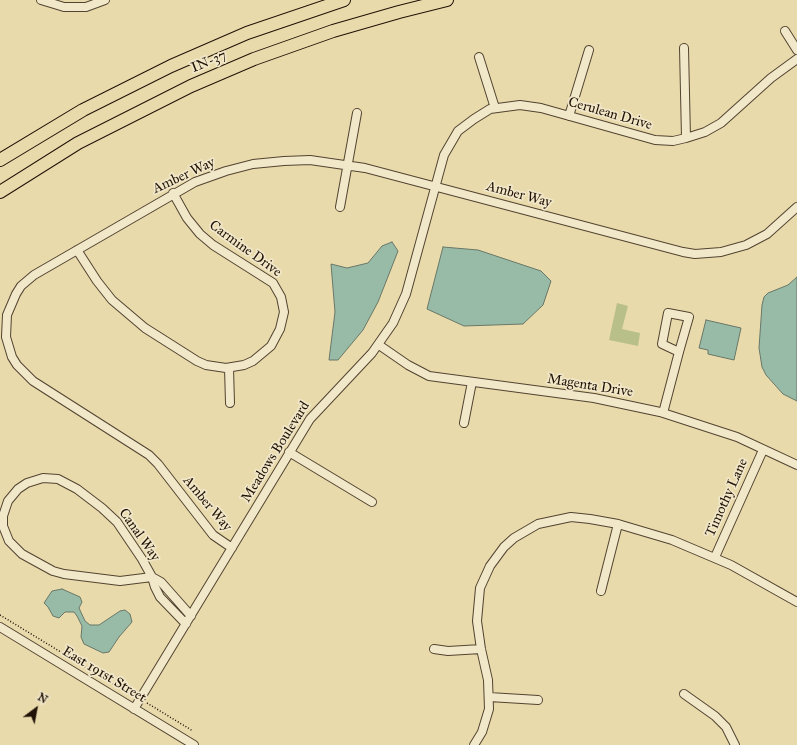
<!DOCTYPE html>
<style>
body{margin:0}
#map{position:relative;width:797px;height:745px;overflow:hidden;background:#e9daac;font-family:"IM FELL Great Primer",serif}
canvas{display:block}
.north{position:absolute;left:16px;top:689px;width:40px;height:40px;-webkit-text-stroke:3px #f1e7c9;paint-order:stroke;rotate:32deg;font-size:11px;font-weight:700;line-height:16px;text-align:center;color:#201206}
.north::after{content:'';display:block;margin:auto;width:14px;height:18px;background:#201206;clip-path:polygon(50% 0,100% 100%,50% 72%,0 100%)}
</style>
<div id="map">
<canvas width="797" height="745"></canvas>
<div class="north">N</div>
</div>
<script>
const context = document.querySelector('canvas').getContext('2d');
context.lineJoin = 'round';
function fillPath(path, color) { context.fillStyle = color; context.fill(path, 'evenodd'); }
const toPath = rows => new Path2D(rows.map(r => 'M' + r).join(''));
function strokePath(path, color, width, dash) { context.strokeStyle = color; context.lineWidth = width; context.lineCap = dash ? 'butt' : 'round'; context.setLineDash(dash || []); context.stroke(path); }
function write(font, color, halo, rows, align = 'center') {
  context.font = font + ' "IM FELL Great Primer",serif'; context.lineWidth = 3.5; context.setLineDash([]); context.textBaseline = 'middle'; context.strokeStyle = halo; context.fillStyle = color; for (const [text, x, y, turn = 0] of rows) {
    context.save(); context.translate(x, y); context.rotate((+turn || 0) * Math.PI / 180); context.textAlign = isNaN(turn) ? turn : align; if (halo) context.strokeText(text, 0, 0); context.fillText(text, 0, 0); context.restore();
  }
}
fillPath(toPath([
 [617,303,628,306,622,329,640,333,638,346,609,340]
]), '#b9bf88');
const water = toPath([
 [392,242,398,251,378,302,363,330,338,360,329,360,335,312,331,264,347,268,368,263,382,246,392,242],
 [443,247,478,250,541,271,551,281,543,305,523,324,464,326,427,309,443,247],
 [797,277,797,401,783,394,766,375,762,367,759,348,762,305,764,297,768,293,788,285,797,277],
 [706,320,741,328,734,360,708,354,708,350,699,348,706,320],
 [62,589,80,597,82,602,79,608,85,621,90,625,99,625,120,611,125,610,130,614,132,622,119,637,109,652,103,653,84,644,81,637,82,626,77,616,74,612,65,612,59,618,53,616,48,607,44,603,52,591,62,589]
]);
fillPath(water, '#98bba7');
strokePath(water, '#687767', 1);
const minor = toPath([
 [41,0,64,7,86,7,105,0],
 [785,31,797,50],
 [684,48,686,138],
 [479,57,495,108],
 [569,116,589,50],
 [340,207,357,113],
 [77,250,97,281,112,300,145,328,197,361,206,365,226,368,244,365,253,361,271,346,280,329,284,312,281,297,273,283,213,245,200,234,187,218,173,193],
 [379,345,408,365,429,376,594,398,660,412,737,437,797,465],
 [229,368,230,403],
 [663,413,679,352,662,344,668,313,689,317,679,352],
 [464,423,472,382],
 [289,452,372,502],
 [232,548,213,535,158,464,149,455,33,381,17,365,12,357,6,337,7,315,16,294,21,286,34,275,195,182,226,171,253,164,284,161,310,160,365,168,683,252,695,254,721,252,746,245,767,234,797,207],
 [715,557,763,450],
 [601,591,618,524],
 [186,624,160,597,155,587,152,577,142,559,117,522,102,508,77,489,58,479,43,478,27,483,18,489,8,501,3,516,3,526,9,541,22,554,53,571,64,574,120,581,152,577,161,582,191,616],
 [0,627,194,745],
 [434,649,448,651,481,649],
 [684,694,715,716,726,727,735,745],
 [489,697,538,700],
 [134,709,310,419,372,353,393,323,406,294,444,155,458,131,474,119,490,109,520,105,541,108,655,140,673,141,686,138,705,132,721,123,771,78,797,59],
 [474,745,482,732,489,709,488,680,481,649,477,621,480,588,490,566,504,547,514,538,538,524,571,517,590,519,618,524,672,540,731,565,797,602]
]);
const highway = toPath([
 [0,160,83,110,171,66,247,33,344,0],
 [0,192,78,143,191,86,254,59,333,31,399,12,447,0]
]);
strokePath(minor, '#524430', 10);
strokePath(highway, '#201206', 14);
strokePath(toPath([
 [0,615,133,696],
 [147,703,193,731]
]), '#201206', 1.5, [1, 2]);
strokePath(minor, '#f1e7c9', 8);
strokePath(highway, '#e9daac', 12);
write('14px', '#201206', '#f1e7c9', [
 ["IN-37",209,62,-23],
 ["Cerulean Drive",610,114,16],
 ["Amber Way",184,176,-25],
 ["Amber Way",519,195,15],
 ["Carmine Drive",245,249,36],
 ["Magenta Drive",590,386,9],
 ["Meadows Boulevard",276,452,-58],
 ["Timothy Lane",727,498,-66],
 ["Amber Way",207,504,50],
 ["Canal Way",139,535,55],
 ["East 191st Street",104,675,31]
]);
</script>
